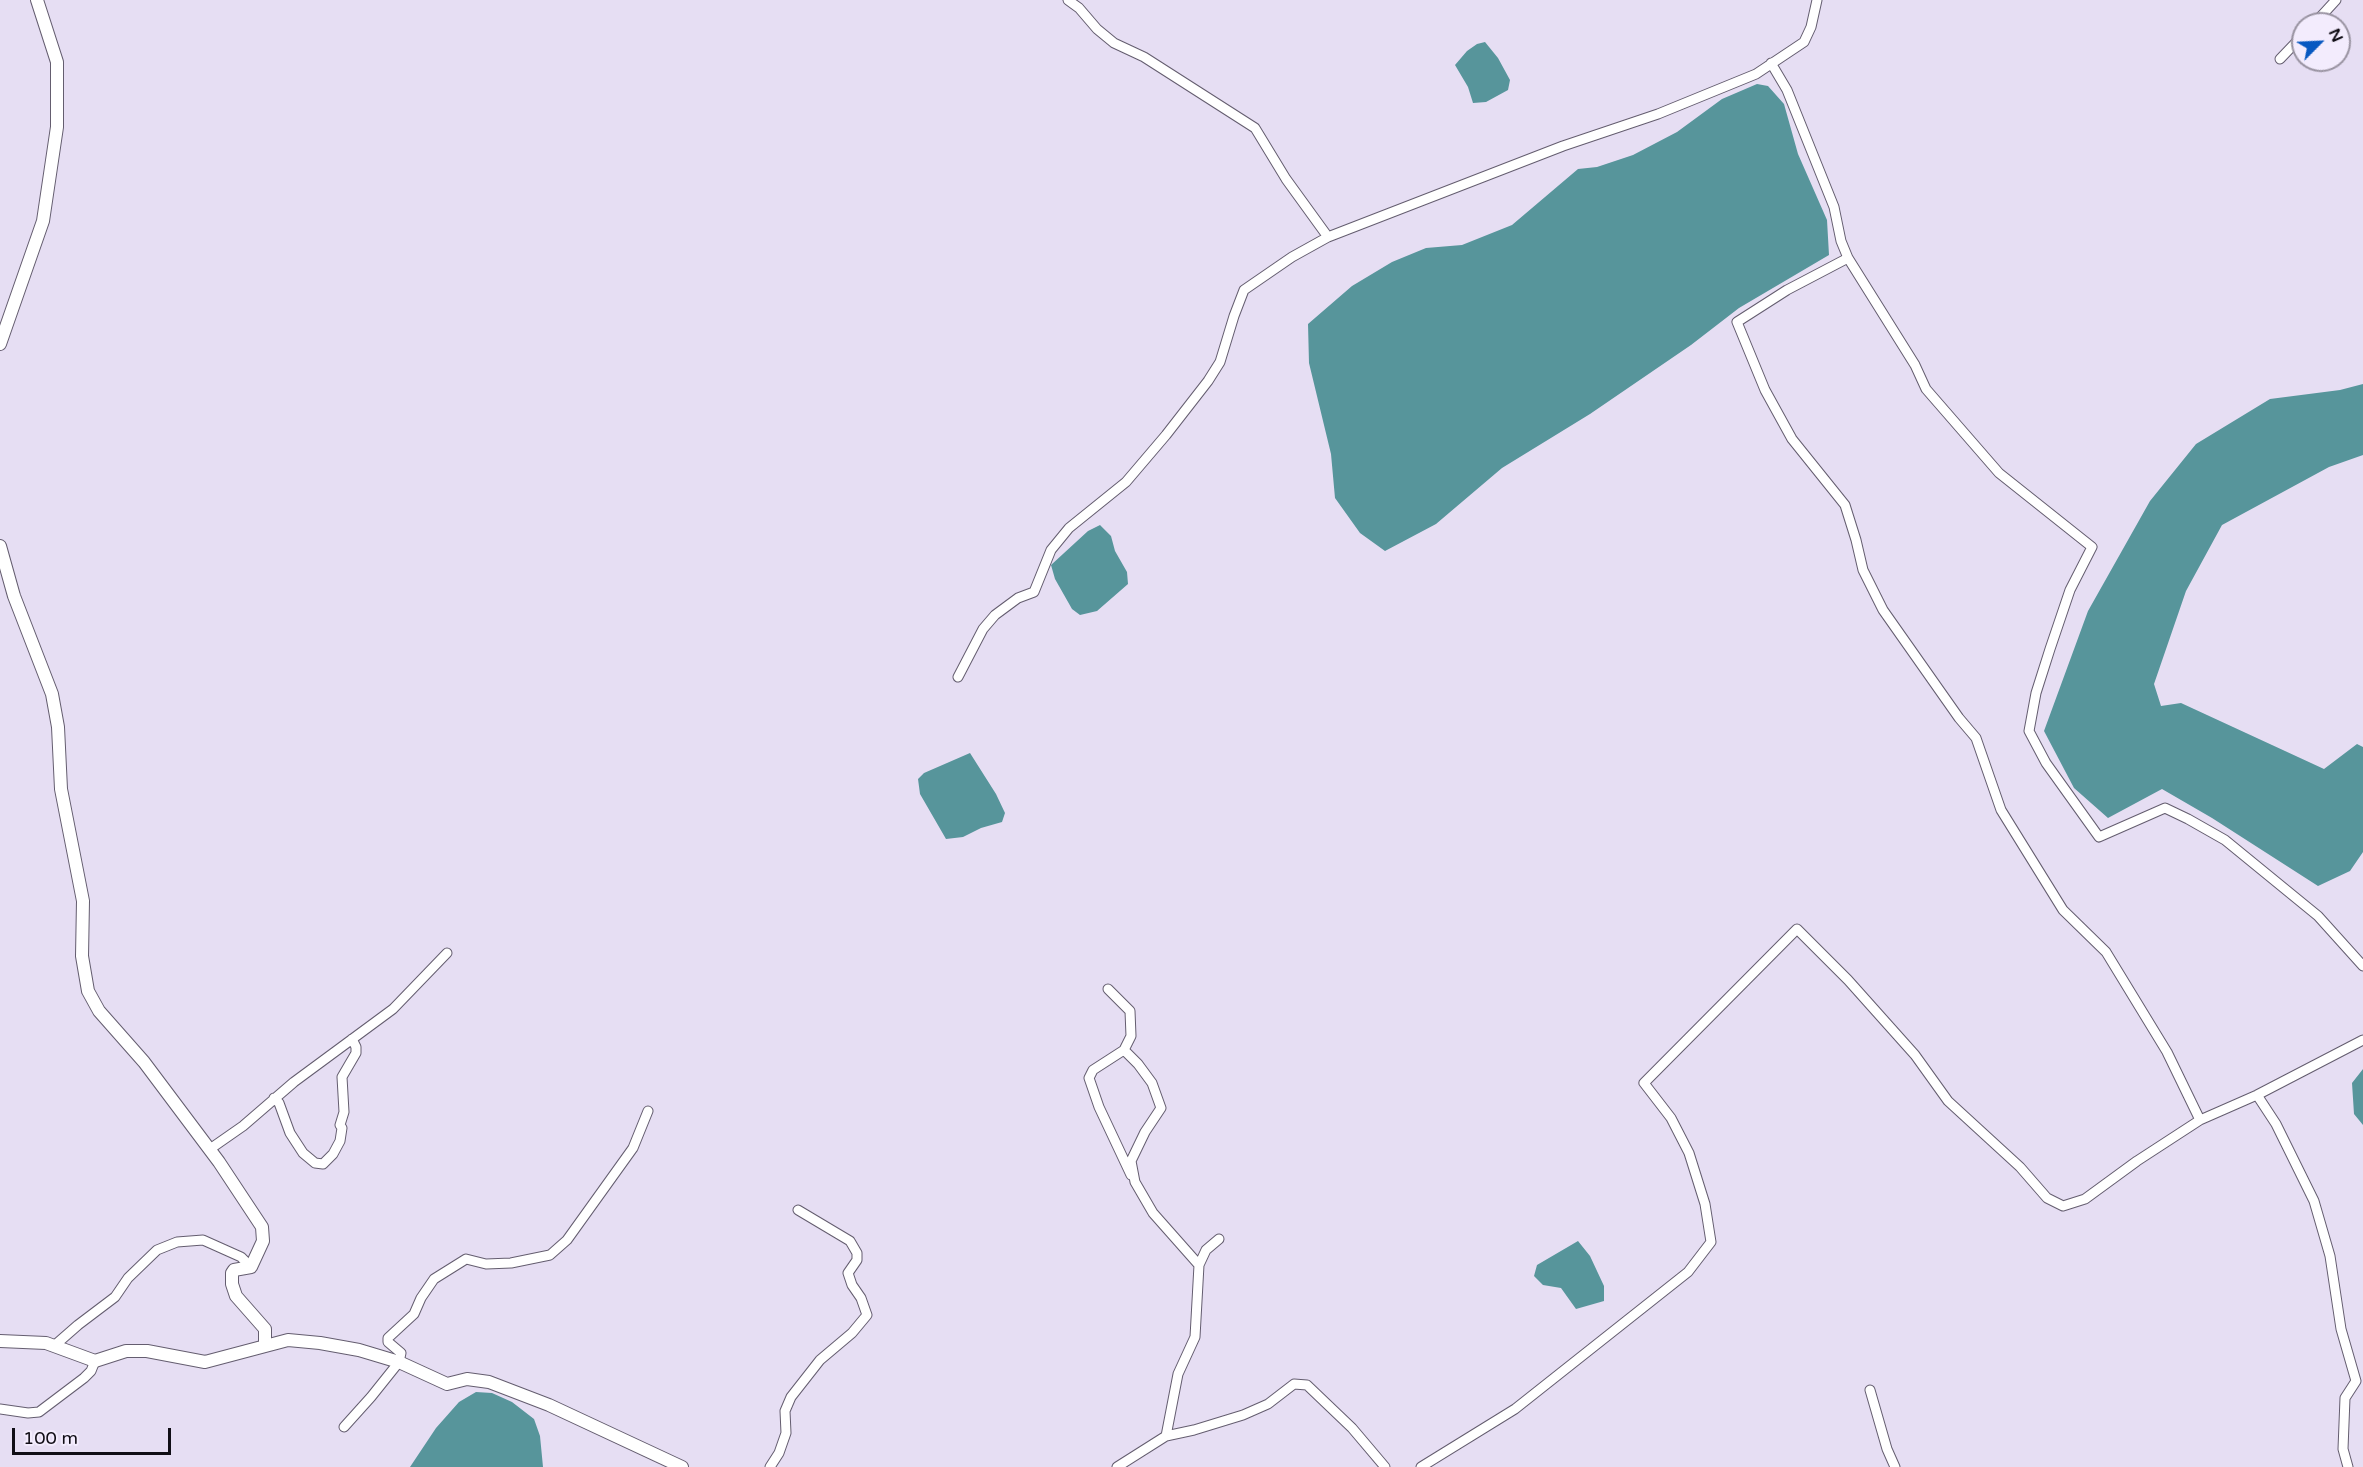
<!DOCTYPE html>
<style>
body{margin:0}
#map{position:relative;width:2363px;height:1467px;overflow:hidden;background:#e6def3;font-family:"Varela Round",sans-serif}
canvas{display:block}
.north{position:absolute;left:2291px;top:12px;width:60px;height:60px;box-sizing:border-box;background:#f3ecfd;border:2px solid #9993a1;border-radius:50%;rotate:66deg;font-size:16px;font-weight:700;line-height:24px;text-align:center;color:#110e16}
.north::after{content:'';display:block;margin:auto;width:21px;height:27px;background:#0758c1;clip-path:polygon(50% 0,100% 100%,50% 72%,0 100%)}
.scale{position:absolute;left:12px;top:1428px;width:159px;height:27px;box-sizing:border-box;border:3px solid #110e16;border-top:0;padding-left:8px;font-size:18px;line-height:21px;white-space:nowrap;color:#110e16;-webkit-text-stroke:4px #f3ecfd;paint-order:stroke}
</style>
<div id="map">
<canvas width="2363" height="1467"></canvas>
<div class="north">N</div>
<div class="scale">100 m</div>
</div>
<script>
const context = document.querySelector('canvas').getContext('2d');
context.lineJoin = 'round';
function fillPath(path, color) { context.fillStyle = color; context.fill(path, 'evenodd'); }
const toPath = rows => new Path2D(rows.map(r => 'M' + r).join(''));
function strokePath(path, color, width, dash) { context.strokeStyle = color; context.lineWidth = width; context.lineCap = dash ? 'butt' : 'round'; context.setLineDash(dash || []); context.stroke(path); }
fillPath(toPath([
 [1485,42,1498,58,1510,80,1508,90,1486,102,1473,103,1468,87,1455,65,1467,51,1477,44],
 [1757,84,1768,86,1784,104,1798,154,1827,220,1829,255,1739,308,1691,345,1590,414,1502,468,1436,524,1385,551,1360,533,1335,498,1331,454,1309,363,1308,324,1352,286,1392,262,1426,248,1462,245,1512,225,1578,169,1597,167,1633,155,1677,132,1722,99],
 [2363,384,2363,455,2329,467,2222,525,2186,591,2154,684,2161,706,2181,703,2324,769,2357,744,2363,747,2363,852,2350,871,2318,886,2212,818,2162,789,2108,818,2074,788,2044,731,2088,611,2150,501,2196,444,2270,399,2340,390],
 [1100,525,1111,536,1115,551,1127,572,1128,584,1097,611,1080,615,1072,609,1055,579,1051,565,1088,531],
 [970,753,996,794,1005,813,1002,822,981,828,963,837,946,839,920,794,918,779,924,773],
 [2363,1069,2363,1125,2354,1114,2352,1083],
 [1578,1241,1590,1256,1604,1286,1604,1301,1576,1309,1561,1288,1543,1285,1534,1276,1537,1265],
 [476,1392,492,1393,512,1402,534,1419,540,1436,543,1467,410,1467,436,1428,459,1402]
]), '#57959b');
const street = toPath([
 [1068,0,1079,8,1097,29,1114,43,1144,57,1255,128,1286,179,1328,237],
 [2314,24,2336,0],
 [2280,59,2303,35],
 [1771,63,1787,90,1834,207,1841,241,1848,258],
 [958,677,983,629,995,615,1018,598,1034,592,1051,550,1069,528,1126,482,1166,435,1208,381,1220,362,1234,316,1244,290,1292,257,1328,237,1563,146,1658,114,1756,74,1804,42,1811,27,1817,0],
 [1108,989,1130,1011,1131,1036,1124,1050,1138,1064,1152,1083,1161,1108,1145,1132,1131,1161,1135,1182,1153,1213,1199,1265,1195,1337,1178,1374,1166,1436],
 [1124,1050,1093,1070,1089,1078,1099,1107,1131,1175],
 [2257,1095,2276,1124,2314,1201,2330,1256,2341,1329,2356,1381,2345,1398,2343,1449,2348,1467],
 [274,1098,279,1103,290,1133,303,1153,315,1163,323,1164,333,1154,340,1141,342,1128,340,1125,344,1112,342,1077,356,1053,356,1047,352,1039],
 [2200,1120,2167,1052,2106,952,2063,910,2001,810,1976,738,1959,718,1883,610,1863,570,1856,540,1845,505,1792,439,1765,390,1737,322,1787,290,1848,258,1915,365,1926,389,1999,473,2092,547,2070,590,2050,649,2036,693,2029,731,2046,763,2099,837,2165,808,2188,819,2225,840,2318,916,2363,966],
 [210,1149,243,1126,294,1082,393,1009,447,953],
 [1199,1265,1206,1250,1219,1239],
 [54,1346,78,1325,115,1297,128,1278,157,1250,177,1242,203,1240,241,1257,251,1267],
 [1870,1390,1887,1449,1895,1467],
 [0,1409,28,1413,39,1412,84,1378,91,1371,95,1361],
 [344,1427,371,1397,399,1362,401,1353,388,1342,388,1338,414,1314,421,1298,434,1279,466,1259,486,1264,511,1263,550,1255,567,1240,633,1148,648,1111],
 [770,1467,779,1453,786,1433,785,1411,791,1397,820,1360,852,1333,867,1315,861,1298,852,1285,848,1273,857,1260,857,1253,850,1241,798,1210],
 [1117,1467,1166,1436,1194,1430,1243,1415,1268,1404,1294,1384,1307,1385,1352,1428,1385,1467],
 [1421,1467,1515,1409,1688,1272,1711,1242,1705,1204,1689,1153,1671,1118,1644,1083,1797,929,1848,980,1915,1055,1948,1101,2020,1167,2047,1198,2063,1206,2085,1199,2137,1161,2200,1120,2257,1095,2363,1040]
]);
const secondary = toPath([
 [0,344,43,221,57,127,57,62,37,0],
 [0,546,14,596,52,694,58,727,61,789,83,901,82,956,88,991,99,1011,144,1062,219,1162,262,1227,263,1241,251,1267,234,1270,232,1273,232,1284,236,1296,265,1329,265,1345],
 [0,1341,46,1343,95,1361,126,1351,147,1351,205,1362,288,1340,320,1343,359,1350,399,1362,447,1384,467,1379,489,1382,549,1405,682,1467]
]);
strokePath(street, '#645d6f', 11);
strokePath(secondary, '#645d6f', 14);
strokePath(street, '#fff', 9);
strokePath(secondary, '#fff', 12);
</script>
